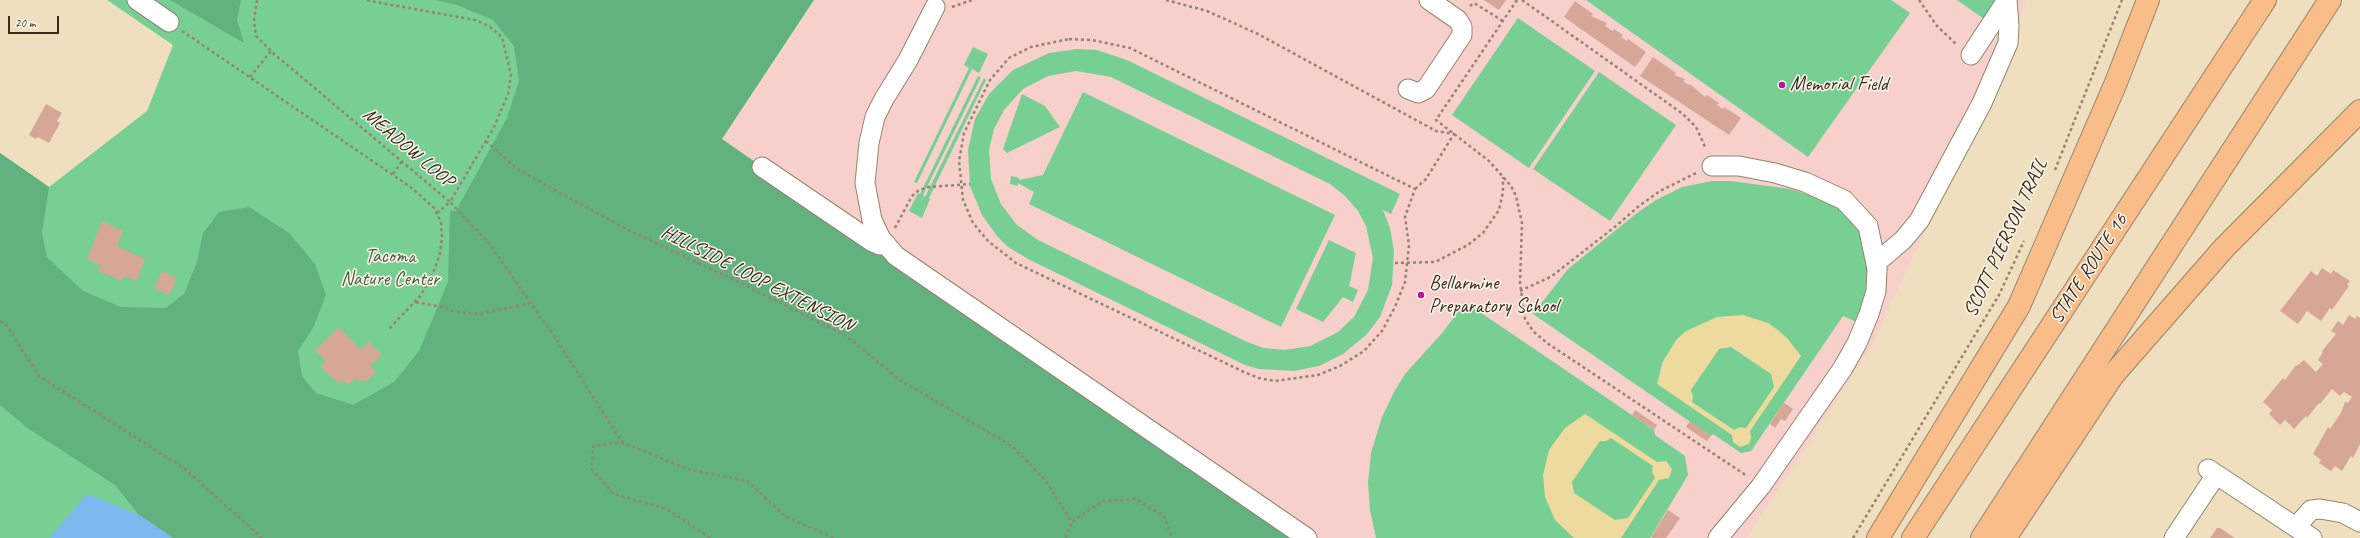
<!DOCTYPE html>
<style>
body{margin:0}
#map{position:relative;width:2360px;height:538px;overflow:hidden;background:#efdfbf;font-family:Caveat,sans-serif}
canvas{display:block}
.scale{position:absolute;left:8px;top:16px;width:51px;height:18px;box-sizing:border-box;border:2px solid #3b2a1e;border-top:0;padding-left:5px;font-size:12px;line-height:14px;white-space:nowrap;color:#3b2a1e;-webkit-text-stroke:3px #fbf7ec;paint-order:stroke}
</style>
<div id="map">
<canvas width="2360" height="538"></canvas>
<div class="scale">20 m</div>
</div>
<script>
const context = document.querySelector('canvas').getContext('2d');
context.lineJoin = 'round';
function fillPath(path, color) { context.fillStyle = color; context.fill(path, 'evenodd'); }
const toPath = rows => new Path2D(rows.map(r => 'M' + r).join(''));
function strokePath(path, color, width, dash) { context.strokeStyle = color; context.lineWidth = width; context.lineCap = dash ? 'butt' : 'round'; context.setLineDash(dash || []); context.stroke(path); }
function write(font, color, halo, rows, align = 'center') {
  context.font = font + ' Caveat,sans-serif'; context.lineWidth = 3; context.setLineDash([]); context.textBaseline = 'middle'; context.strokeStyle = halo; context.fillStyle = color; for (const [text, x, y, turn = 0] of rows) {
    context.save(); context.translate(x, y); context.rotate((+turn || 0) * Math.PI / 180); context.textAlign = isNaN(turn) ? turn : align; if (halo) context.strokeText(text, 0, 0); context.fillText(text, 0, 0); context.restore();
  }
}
fillPath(toPath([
 [816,0,2025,0,2012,48,1986,111,1919,244,1872,345,1747,538,1297,538,722,139]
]), '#f7d0cb');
fillPath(toPath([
 [107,0,520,0,1297,538,0,538,0,153,49,187,147,111,173,45],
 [1586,0,1891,0,1910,13,1808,157],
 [1957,0,2001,0,1987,21],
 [1518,18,1595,71,1529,168,1452,115],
 [973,47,988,54,979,73,972,69,917,183,914,182,969,68,964,65],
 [1077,49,1097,50,1127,60,1400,194,1391,214,1383,210,1390,228,1394,251,1392,285,1380,317,1366,335,1343,354,1319,366,1294,371,1259,369,1245,365,1030,260,1008,247,997,236,982,215,970,186,968,150,975,119,989,94,1013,70,1049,53],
 [1076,71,1111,77,1330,184,1345,196,1358,211,1366,226,1373,258,1368,290,1354,317,1338,332,1310,346,1285,350,1263,348,1245,341,1038,240,1017,225,1001,204,991,179,989,150,994,129,1004,110,1023,89,1048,76],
 [1599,72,1676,125,1610,221,1533,169],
 [978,76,981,77,923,195,925,197,984,78,986,80,929,198,930,199,922,218,909,211,918,193,920,194],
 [1083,92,1335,215,1281,327,1029,204,1034,192,1018,183,1018,186,1010,184,1011,176,1019,178,1019,180,1043,175],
 [1022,94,1045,106,1060,127,1007,153,1003,149],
 [1712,181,1731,181,1790,189,1810,195,1835,206,1846,213,1863,235,1871,279,1857,322,1843,316,1751,451,1741,453,1713,434,1711,436,1533,314,1568,269,1637,213,1656,200,1682,187],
 [1329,240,1356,253,1349,286,1358,290,1353,302,1343,297,1323,322,1296,309],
 [1465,302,1654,430,1655,435,1685,456,1688,475,1650,538,1376,538,1370,510,1368,483,1371,453,1382,417,1394,392,1405,374,1443,332]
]), '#77cf94');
fillPath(toPath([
 [170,0,241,0,237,20,244,43],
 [436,0,814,0,722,139,1298,538,173,538,139,515,115,485,26,427,0,405,0,153,49,187,42,232,47,257,83,291,121,307,166,308,184,294,197,262,203,233,219,212,249,207,289,233,315,264,326,295,314,326,298,351,302,376,316,393,353,405,394,382,419,351,448,282,450,210,456,211,507,118,519,81,514,46,493,20,457,5]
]), '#61b27e');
fillPath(toPath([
 [1743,315,1768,323,1778,330,1787,338,1801,356,1750,431,1751,437,1749,444,1740,447,1733,442,1732,435,1657,384,1663,361,1677,339,1686,331,1717,317],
 [1731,347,1771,374,1774,387,1746,428,1740,427,1734,430,1692,402,1693,396,1691,390,1719,349],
 [1585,414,1657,462,1666,461,1672,469,1669,478,1659,480,1621,538,1574,538,1555,520,1545,497,1543,475,1549,450,1565,428],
 [1611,438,1653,466,1652,472,1655,478,1628,518,1615,520,1574,493,1572,482,1600,441,1606,441]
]), '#eeda9e');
fillPath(toPath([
 [87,494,139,515,173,538,49,538]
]), '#7db8ef');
fillPath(toPath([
 [1484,0,1506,0,1499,10],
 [1575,1,1593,14,1591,16,1607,23,1605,26,1613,31,1614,29,1623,35,1621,37,1627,41,1628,39,1646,52,1635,67,1564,17],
 [1653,57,1676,73,1674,75,1685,79,1683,81,1689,85,1690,84,1705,97,1707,95,1719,103,1717,105,1723,109,1724,107,1741,118,1729,135,1640,76],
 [46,104,62,113,57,121,60,123,49,143,38,137,36,139,29,135],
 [102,221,123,231,117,246,145,259,136,281,124,276,122,281,98,271,101,265,87,259],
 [2322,268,2331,274,2333,270,2350,281,2347,285,2349,286,2332,310,2330,308,2321,321,2307,311,2298,324,2280,311,2311,271,2317,276],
 [162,271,177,279,169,295,154,288],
 [2349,315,2355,319,2357,316,2360,318,2360,444,2353,458,2351,456,2342,471,2335,466,2331,471,2319,463,2321,460,2313,454,2328,427,2330,429,2341,413,2345,402,2348,403,2352,397,2344,392,2340,396,2332,389,2320,404,2319,403,2307,418,2306,416,2294,429,2285,420,2280,425,2269,414,2272,410,2263,402,2283,378,2285,380,2296,365,2297,366,2304,360,2316,372,2323,364,2318,360,2323,352,2322,351,2336,334,2331,331,2338,321,2343,325],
 [339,327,361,350,369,342,382,355,370,366,376,372,366,382,363,379,360,382,356,378,348,385,343,380,339,383,320,367,326,362,315,350],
 [1784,403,1793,409,1785,421,1781,419,1775,428,1770,424],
 [1635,410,1657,425,1654,430,1632,415],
 [1690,421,1711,436,1707,441,1686,427],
 [1668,510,1680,518,1666,538,1653,538,1651,537],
 [2217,528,2220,528,2235,538,2210,538]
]), '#d6a797');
const minor = toPath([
 [137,0,169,22],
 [935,7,908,60,884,99,875,117,869,143,865,183,872,220,881,239,896,256,1307,538],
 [1971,55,2007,0],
 [1408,89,1418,93,1426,89,1462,35,1462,27,1458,20,1429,0],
 [1712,166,1739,166,1775,173,1805,182,1844,200,1868,226,1877,269,1876,291,1869,314,1857,343,1843,368,1761,486,1718,538],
 [762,167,871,241,880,245,886,244],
 [1876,263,1903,240,1919,221,1982,103,2008,43,2009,26,2007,0],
 [2208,469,2312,538],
 [2296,527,2311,510,2320,509,2343,513,2360,522],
 [2174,538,2216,475]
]);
const highway = toPath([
 [1878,538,2019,306,2115,85,2148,0],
 [1913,538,2265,0],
 [1982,538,2330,0],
 [2005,538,2113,375,2224,248,2360,111]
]);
strokePath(minor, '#95846e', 21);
strokePath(highway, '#95846e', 24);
strokePath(toPath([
 [257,0,254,21,256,36,273,53,450,202,494,127,508,94,511,75,502,37,489,26,475,20,365,0],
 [1166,0,1207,11,1258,34,1436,131,1454,134,1426,179,1415,189],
 [1517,0,1436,120,1489,161,1511,186,1516,196,1522,223,1520,283,1525,319,1533,331,1547,343,1747,476],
 [1522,0,1683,114,1696,127,1706,149],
 [1919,0,1937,26,1957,45],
 [1470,6,1474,3,1503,21],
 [952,7,972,0],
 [182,31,412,188,434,208,441,222,442,237,440,253,434,271,421,295,388,330],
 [1069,39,1092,40,1130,48,1415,189,1405,217,1409,245,1405,282,1395,307,1382,331,1364,351,1340,366,1318,375,1275,381,1259,378,1244,372,1016,263,988,241,973,223,963,200,959,161,964,133,990,80,1009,58,1031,47,1069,39],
 [250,77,271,51],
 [486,141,517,169,626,229,741,283,846,336,900,380,1012,446,1045,480,1072,522],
 [2055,170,2122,0],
 [393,174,402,161],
 [437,213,450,202,488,242,556,339,622,442],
 [895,228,912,196,919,190,929,187,970,184],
 [1395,263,1435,262,1468,245,1483,233,1499,210,1503,192,1503,177],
 [1520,291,1552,276,1616,226,1639,206,1660,191,1696,173],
 [416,302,442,307,456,312,481,314,530,303],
 [0,321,7,326,39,376,185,469,262,538],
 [710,538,667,509,614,494,592,470,593,446,622,442,687,469,747,481,786,517,835,538],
 [1066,538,1072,522,1103,501,1135,499,1164,516,1172,538],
 [1853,538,1999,295,2024,241]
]), '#95846e', 2.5, [3, 3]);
strokePath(minor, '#fff', 19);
strokePath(highway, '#f8bd89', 22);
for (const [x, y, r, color] of [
 [1782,85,4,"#b5179e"],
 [1421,295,4,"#b5179e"]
]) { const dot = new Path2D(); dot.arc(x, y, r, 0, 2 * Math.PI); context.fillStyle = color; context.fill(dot); strokePath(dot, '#fbf7ec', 1.5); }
write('20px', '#3b2a1e', '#fbf7ec', [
 ["Memorial Field",1790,85],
 ["Bellarmine",1429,284],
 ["Preparatory School",1429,307]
], 'left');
write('20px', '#3b2a1e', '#fbf7ec', [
 ["MEADOW LOOP",408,148,40],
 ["SCOTT PIERSON TRAIL",2006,238,-65],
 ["STATE ROUTE 16",2089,269,-57],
 ["HILLSIDE LOOP EXTENSION",757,279,27]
]);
write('20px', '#4d5c41', '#fbf7ec', [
 ["Tacoma",390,257],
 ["Nature Center",390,280]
]);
</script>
